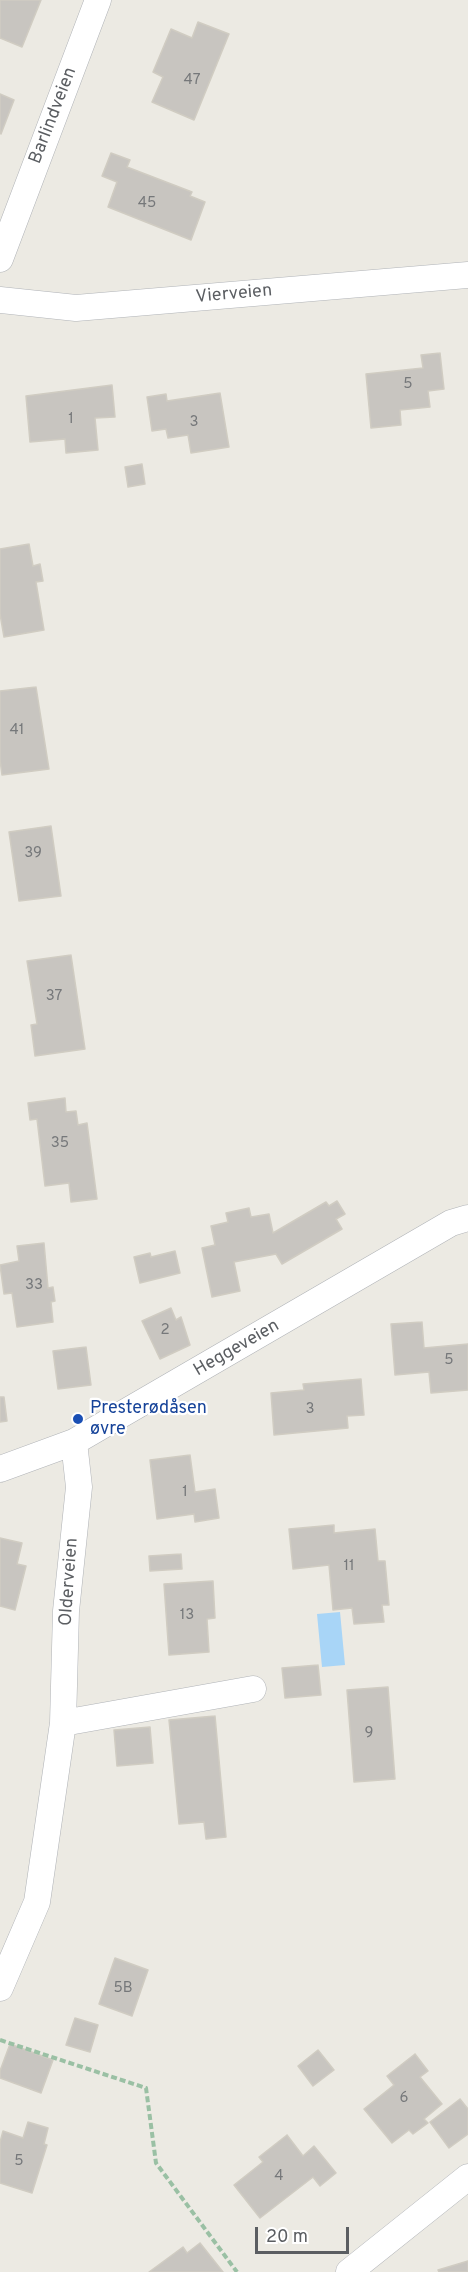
<!DOCTYPE html>
<meta charset="utf-8">
<style>
body{margin:0}
#map{position:relative;width:468px;height:2272px;overflow:hidden;background:#eceae3;font-family:Overpass,sans-serif}
canvas{display:block}
.scale{position:absolute;left:255px;top:2227px;width:94px;height:27px;box-sizing:border-box;border:3px solid #5b5e62;border-top:0;padding-left:8px;font-size:18px;line-height:21px;white-space:nowrap;color:#5b5e62;-webkit-text-stroke:4px #fff;paint-order:stroke}
</style>
<div id="map">
<canvas width="468" height="2272"></canvas>
<div class="scale">20 m</div>
</div>
<script>
const context = document.querySelector('canvas').getContext('2d');
context.lineJoin = 'round';
function fillPath(path, color) { context.fillStyle = color; context.fill(path, 'evenodd'); }
const toPath = rows => new Path2D(rows.map(r => 'M' + r).join(''));
function strokePath(path, color, width, dash) { context.strokeStyle = color; context.lineWidth = width; context.lineCap = dash ? 'butt' : 'round'; context.setLineDash(dash || []); context.stroke(path); }
function write(font, color, halo, rows, align = 'center') {
  context.font = font + ' Overpass,sans-serif'; context.lineWidth = 4.5; context.setLineDash([]); context.textBaseline = 'middle'; context.strokeStyle = halo; context.fillStyle = color; for (const [text, x, y, turn = 0] of rows) {
    context.save(); context.translate(x, y); context.rotate((+turn || 0) * Math.PI / 180); context.textAlign = isNaN(turn) ? turn : align; if (halo) context.strokeText(text, 0, 0); context.fillText(text, 0, 0); context.restore();
  }
}
fillPath(toPath([
 [340,1612,345,1665,322,1667,317,1614]
]), '#a8d5f7');
const building = toPath([
 [0,0,41,0,22,47,0,38,0,0],
 [198,22,229,34,194,120,152,102,163,77,153,72,171,29,192,38,198,22],
 [0,94,14,100,1,134,0,133,0,94],
 [111,153,130,160,127,167,192,192,190,196,205,202,191,240,108,207,117,182,102,176,111,153],
 [440,353,444,389,428,391,430,407,400,410,401,425,371,428,366,374,423,368,421,355,440,353],
 [112,385,115,417,95,418,98,450,66,453,65,439,30,442,26,396,112,385],
 [220,393,229,447,191,453,188,435,168,438,166,429,152,431,147,397,166,394,167,401,220,393],
 [142,464,145,484,128,487,125,467,142,464],
 [29,544,33,566,40,564,43,581,36,582,44,630,4,637,0,614,0,549,29,544],
 [36,687,49,769,2,775,0,760,0,691,36,687],
 [51,826,61,896,19,901,9,832,51,826],
 [71,955,85,1049,35,1056,31,1025,37,1024,27,961,71,955],
 [65,1098,66,1112,76,1111,78,1125,87,1123,97,1199,71,1202,69,1183,45,1186,37,1119,30,1120,28,1103,65,1098],
 [337,1201,345,1214,336,1219,342,1229,282,1264,276,1254,234,1262,240,1291,212,1297,202,1248,215,1245,211,1226,228,1222,226,1213,249,1208,251,1217,269,1214,273,1233,326,1202,329,1206,337,1201],
 [44,1243,48,1288,53,1287,55,1301,51,1302,53,1322,17,1327,12,1293,4,1294,0,1265,19,1261,17,1246,44,1243],
 [175,1251,180,1273,140,1283,134,1257,150,1253,151,1257,175,1251],
 [171,1308,176,1320,181,1317,190,1345,160,1359,142,1321,171,1308],
 [422,1322,424,1348,468,1344,468,1390,431,1393,429,1372,395,1375,391,1324,422,1322],
 [86,1347,91,1385,58,1389,53,1351,86,1347],
 [361,1379,364,1415,347,1416,348,1428,274,1435,271,1393,304,1390,303,1384,361,1379],
 [0,1397,4,1397,7,1421,0,1422,0,1397],
 [190,1455,195,1492,215,1489,219,1518,195,1522,194,1514,157,1519,150,1460,190,1455],
 [334,1525,334,1533,375,1529,378,1561,385,1561,389,1605,382,1605,384,1622,354,1624,352,1608,333,1610,329,1565,293,1569,289,1529,334,1525],
 [0,1538,22,1543,17,1564,26,1566,15,1610,0,1606,0,1538],
 [181,1554,182,1569,150,1571,149,1556,181,1554],
 [213,1581,215,1618,207,1619,209,1652,169,1655,164,1584,213,1581],
 [318,1665,321,1695,285,1698,282,1668,318,1665],
 [388,1687,395,1779,354,1782,347,1690,388,1687],
 [215,1716,226,1837,206,1839,204,1822,179,1824,169,1720,215,1716],
 [150,1727,153,1763,117,1766,114,1730,150,1727],
 [115,1958,148,1970,132,2016,99,2004,115,1958],
 [75,2018,98,2025,90,2052,66,2045,75,2018],
 [10,2044,53,2060,41,2093,0,2078,0,2071,10,2044],
 [318,2050,334,2070,313,2086,298,2066,318,2050],
 [415,2054,428,2071,420,2077,442,2104,424,2119,428,2123,413,2134,409,2130,392,2143,364,2109,394,2085,387,2076,415,2054],
 [460,2099,468,2109,468,2134,449,2148,430,2122,460,2099],
 [28,2122,48,2128,44,2144,47,2145,32,2193,0,2183,0,2142,3,2131,23,2138,28,2122],
 [287,2135,303,2156,314,2146,336,2173,320,2186,313,2177,260,2218,234,2185,263,2162,259,2157,287,2135],
 [200,2243,223,2272,149,2272,183,2247,187,2253,200,2243],
 [468,2261,468,2272,439,2272,438,2270,468,2261]
]);
fillPath(building, '#c8c5c0');
strokePath(building, '#d0ccc2', 1.5);
const street = toPath([
 [0,259,98,0],
 [0,300,76,308,468,275],
 [0,1469,74,1442,451,1223,468,1218],
 [63,1723,253,1689],
 [0,1988,37,1902,63,1723,66,1611,79,1487,74,1442],
 [349,2272,468,2177]
]);
strokePath(street, '#b0b3b7', 27);
strokePath(toPath([
 [0,2040,146,2088,156,2163,237,2272]
]), '#9ac0a4', 4, [6, 3]);
strokePath(street, '#fff', 26);
for (const [x, y, r, color] of [
 [78,1419,6,"#1a4fb4"]
]) { const dot = new Path2D(); dot.arc(x, y, r, 0, 2 * Math.PI); context.fillStyle = color; context.fill(dot); strokePath(dot, '#fff', 2); }
write('15px', '#76787a', null, [
 ["47",192,81],
 ["45",147,204],
 ["5",408,385],
 ["1",71,420],
 ["3",194,423],
 ["41",17,731],
 ["39",33,854],
 ["37",54,997],
 ["35",60,1144],
 ["33",34,1286],
 ["2",165,1331],
 ["5",449,1361],
 ["3",310,1410],
 ["1",185,1493],
 ["11",349,1567],
 ["13",187,1616],
 ["9",369,1734],
 ["5B",123,1989],
 ["6",404,2099],
 ["5",19,2162],
 ["4",279,2177]
]);
write('18px', '#5b5e62', '#fff', [
 ["Barlindveien",54,116,-69],
 ["Vierveien",234,295,-5],
 ["Heggeveien",237,1349,-30],
 ["Olderveien",70,1582,-86]
]);
write('18px', '#164399', '#fff', [
 ["Presterødåsen",90,1409],
 ["øvre",90,1430]
], 'left');
</script>
